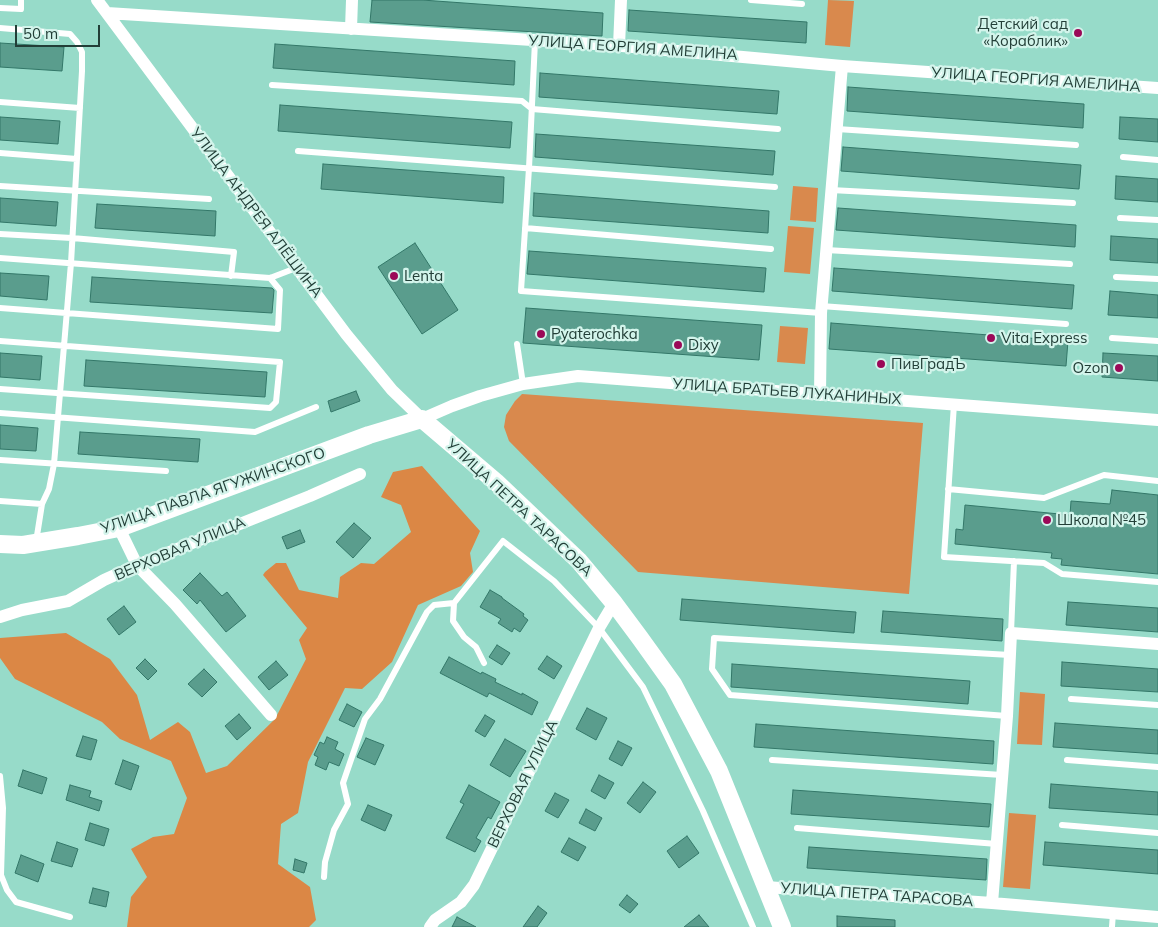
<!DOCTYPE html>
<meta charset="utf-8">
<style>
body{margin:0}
#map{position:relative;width:1158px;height:927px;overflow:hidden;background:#97dbc9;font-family:Mulish,sans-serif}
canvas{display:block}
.scale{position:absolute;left:15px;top:25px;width:85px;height:22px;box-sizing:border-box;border:2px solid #223e37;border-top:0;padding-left:6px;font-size:15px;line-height:18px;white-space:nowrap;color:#223e37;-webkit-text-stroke:4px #d3f4eb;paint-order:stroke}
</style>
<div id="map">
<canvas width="1158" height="927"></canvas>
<div class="scale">50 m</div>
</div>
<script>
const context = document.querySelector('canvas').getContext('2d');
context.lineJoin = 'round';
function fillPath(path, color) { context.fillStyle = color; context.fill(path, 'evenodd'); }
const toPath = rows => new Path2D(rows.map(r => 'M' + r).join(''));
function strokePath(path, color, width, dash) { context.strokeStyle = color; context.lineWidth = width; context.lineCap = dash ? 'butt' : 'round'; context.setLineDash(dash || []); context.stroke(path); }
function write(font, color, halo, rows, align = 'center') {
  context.font = font + ' Mulish,sans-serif'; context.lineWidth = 4.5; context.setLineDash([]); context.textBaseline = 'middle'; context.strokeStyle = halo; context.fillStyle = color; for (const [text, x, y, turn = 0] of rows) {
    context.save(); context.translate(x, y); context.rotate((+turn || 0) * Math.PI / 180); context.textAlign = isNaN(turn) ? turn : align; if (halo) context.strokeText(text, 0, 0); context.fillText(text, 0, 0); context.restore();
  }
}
fillPath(toPath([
 [828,0,854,1,850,47,825,45],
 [793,186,818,188,816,222,790,220],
 [788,226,814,228,810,274,784,272],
 [780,326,808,328,805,364,777,362],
 [522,394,923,423,909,594,638,572,509,441,504,427,506,415,515,401],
 [1020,692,1045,694,1042,745,1017,744],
 [1009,813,1036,815,1030,889,1003,887]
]), '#d9894d');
fillPath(toPath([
 [422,466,480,531,470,553,473,572,461,586,418,605,392,662,362,689,345,688,308,762,298,813,281,824,278,864,310,887,316,920,309,927,127,927,131,897,147,877,131,849,153,837,174,834,187,798,171,761,120,739,102,722,15,679,0,658,0,638,66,633,110,659,137,695,150,740,178,722,190,732,206,773,227,766,275,719,306,659,299,640,307,628,263,575,265,572,276,563,286,563,299,590,338,598,340,577,361,563,374,564,411,532,401,505,381,497,393,472]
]), '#db8745');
const building = toPath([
 [372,0,422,0,603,13,602,36,370,22,372,0],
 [629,10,807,22,806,43,628,31,629,10],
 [0,43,64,47,62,71,0,67,0,43],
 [275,44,515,61,514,85,273,68,275,44],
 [540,73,779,91,777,114,539,97,540,73],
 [848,87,1084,104,1083,128,847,111,848,87],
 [280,105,512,122,510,148,278,131,280,105],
 [0,117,60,121,58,144,0,140,0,117],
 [1120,117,1158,119,1158,142,1119,139,1120,117],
 [536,134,775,151,773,175,535,157,536,134],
 [843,147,1081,165,1079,189,841,171,843,147],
 [323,164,504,177,503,203,321,189,323,164],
 [1116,176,1158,179,1158,202,1115,199,1116,176],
 [534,193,769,211,768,233,533,216,534,193],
 [0,198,58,202,56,226,0,222,0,198],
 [97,204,216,211,215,236,95,228,97,204],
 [838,208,1076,225,1075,247,836,230,838,208],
 [1111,236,1158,239,1158,263,1110,260,1111,236],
 [415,243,458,310,422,334,378,267,415,243],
 [529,251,766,268,764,292,527,274,529,251],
 [834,268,1074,285,1072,309,832,291,834,268],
 [0,273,49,276,47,300,0,296,0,273],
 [92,277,272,288,274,290,272,313,90,302,92,277],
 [1110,291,1158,295,1158,318,1108,315,1110,291],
 [526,308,762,325,759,360,523,343,526,308],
 [831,323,1068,341,1066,366,829,349,831,323],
 [0,353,42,356,40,380,0,377,0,353],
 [1103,353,1158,356,1158,381,1102,377,1103,353],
 [86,360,267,372,265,397,84,386,86,360],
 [356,391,360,401,331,412,328,401,356,391],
 [0,425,38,428,36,451,0,449,0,425],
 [80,432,200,439,198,462,78,454,80,432],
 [1112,490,1158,495,1158,574,1061,565,1062,559,1051,558,1052,553,955,544,956,529,963,530,965,505,1070,515,1071,501,1110,504,1112,490],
 [354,523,371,538,353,558,336,542,354,523],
 [300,530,305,542,287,549,282,537,300,530],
 [200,573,222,596,227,592,246,616,226,632,200,600,197,604,183,590,200,573],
 [490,590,502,597,502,598,524,614,523,616,528,620,520,632,514,628,512,632,498,623,501,619,480,607,490,590],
 [682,599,856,612,854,633,680,620,682,599],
 [1068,602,1158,608,1158,632,1066,625,1068,602],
 [124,606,136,622,119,635,107,619,124,606],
 [883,611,1003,619,1002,641,881,632,883,611],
 [497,645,510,653,502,665,489,657,497,645],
 [547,656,562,666,554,679,538,669,547,656],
 [449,657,481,674,482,672,496,679,495,682,522,695,522,693,538,702,532,715,489,693,487,697,440,673,449,657],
 [145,659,157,671,148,680,136,668,145,659],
 [276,661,288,675,269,690,258,677,276,661],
 [1062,662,1158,669,1158,692,1061,686,1062,662],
 [732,664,970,681,968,704,731,687,732,664],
 [204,669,217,682,202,697,188,684,204,669],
 [347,704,362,712,354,727,339,720,347,704],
 [587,708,607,718,596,740,576,729,587,708],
 [239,714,251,728,237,740,225,726,239,714],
 [485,715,495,721,485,737,475,731,485,715],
 [1055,723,1158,730,1158,754,1053,747,1055,723],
 [756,724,994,741,993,764,754,747,756,724],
 [83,736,97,740,91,760,76,756,83,736],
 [327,737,338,742,335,749,344,754,339,766,329,762,326,770,315,765,318,757,314,755,320,742,324,744,327,737],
 [366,738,384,745,375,765,357,757,366,738],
 [505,739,526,751,510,777,490,765,505,739],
 [618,741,632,748,622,766,609,759,618,741],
 [123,760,139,766,131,790,115,784,123,760],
 [23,770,47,778,42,794,18,786,23,770],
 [599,775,614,783,605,799,591,791,599,775],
 [643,782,656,792,640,813,627,803,643,782],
 [1051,784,1158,792,1158,815,1049,808,1051,784],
 [70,785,91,791,89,797,102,801,99,811,66,800,70,785],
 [469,785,500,802,491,819,488,817,476,838,481,841,475,852,446,838,464,804,460,802,469,785],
 [793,790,991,804,989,827,791,814,793,790],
 [555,793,569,800,558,818,545,811,555,793],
 [368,805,392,815,385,831,361,820,368,805],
 [586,809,602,818,595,831,579,823,586,809],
 [90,823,109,829,104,846,85,840,90,823],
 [687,836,699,853,679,868,667,851,687,836],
 [569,838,586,847,578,861,561,852,569,838],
 [57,842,78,849,72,867,51,861,57,842],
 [1045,842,1158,850,1158,874,1043,865,1045,842],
 [809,847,987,859,986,880,807,868,809,847],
 [21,855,44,864,38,882,15,873,21,855],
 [295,859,307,863,304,873,293,870,295,859],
 [93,888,109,892,106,907,89,903,93,888],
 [627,895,638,904,630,913,619,905,627,895],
 [538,906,547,913,537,927,523,927,538,906],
 [699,915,709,927,684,927,699,915],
 [837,916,895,920,895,927,837,927,837,916],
 [457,917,476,927,452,927,457,917]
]);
fillPath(building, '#5a9d8d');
strokePath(building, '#337768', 1);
strokePath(toPath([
 [751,0,802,4],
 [0,8,21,9,21,0],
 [0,28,70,34,77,42,82,52,82,71,71,263,54,464,49,489,42,504,0,501],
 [535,41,529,168,521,291,821,313],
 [272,85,522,101,532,109,778,129],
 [0,102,80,108],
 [837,129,1076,145],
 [298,151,775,187],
 [0,153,77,159],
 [1123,157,1158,160],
 [0,186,209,199],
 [831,190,1073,203],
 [1120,218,1158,220],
 [525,228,771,249],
 [0,234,72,238,234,252,231,276],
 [826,250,1070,264],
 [0,258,270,278,296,268],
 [1116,277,1158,279],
 [821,306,1066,324],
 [0,308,278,329,280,290,270,278],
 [1112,338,1158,341],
 [0,341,280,362,276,402,270,408,0,389],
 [517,344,523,384],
 [954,404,944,557,1044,563,1062,574,1158,582],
 [0,413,255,432,316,407],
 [0,460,166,471],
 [948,489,1044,498,1104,475,1158,481],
 [36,542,42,504],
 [1011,633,1014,561],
 [484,663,476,647,464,637,453,621,454,603,503,541,554,581,599,628,643,687,703,811,753,927],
 [1071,699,1158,705],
 [1007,716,730,695,712,669,714,638,1010,655],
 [772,760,1002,775],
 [1067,760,1158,767],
 [0,776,3,808,1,875,7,890,16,902,70,917],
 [1062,825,1158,833],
 [797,828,997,844],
 [324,877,325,862,334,830,348,804,343,783,365,719,380,699,427,612,434,605,454,603],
 [1112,927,1113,913]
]), '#fff', 6);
strokePath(toPath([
 [97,0,346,334,392,390,422,419,452,406,480,396,523,384,578,376,1158,420],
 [107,13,611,45,842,66,1158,88],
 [351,29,352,0],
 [619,46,621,0],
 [820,395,821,313,842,66],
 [119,528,137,565,175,604,271,715],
 [0,617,22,610,68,601,104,580,137,565,310,496,360,474],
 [766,887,992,903,1158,917],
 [992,903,1007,716,1011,633,1158,644],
 [430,927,435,920,461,902,474,885,599,628,614,603]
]), '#fff', 12);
strokePath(toPath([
 [0,544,23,545,78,536,119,528,369,435,422,419,496,482,579,561,614,603,640,638,673,684,719,771,782,927]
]), '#fff', 18);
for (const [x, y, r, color] of [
 [1078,33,5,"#9b0958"],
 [394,276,5,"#9b0958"],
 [541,334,5,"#9b0958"],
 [991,338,5,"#9b0958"],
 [678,345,5,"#9b0958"],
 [881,364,5,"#9b0958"],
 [1119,368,5,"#9b0958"],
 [1047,520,5,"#9b0958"]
]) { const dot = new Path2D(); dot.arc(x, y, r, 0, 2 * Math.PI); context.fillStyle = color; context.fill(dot); strokePath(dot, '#d3f4eb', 2); }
write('15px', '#223e37', '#d3f4eb', [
 ["Детский сад",1068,24,"right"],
 ["«Кораблик»",1068,41,"right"],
 ["Lenta",404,276],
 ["Pyaterochka",551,334],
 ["Vita Express",1001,338],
 ["Dixy",688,345],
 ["ПивГрадЪ",891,364],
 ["Ozon",1109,368,"right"],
 ["Школа №45",1057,520]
], 'left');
write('15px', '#223e37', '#d3f4eb', [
 ["УЛИЦА ГЕОРГИЯ АМЕЛИНА",633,48,4],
 ["УЛИЦА ГЕОРГИЯ АМЕЛИНА",1036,80,4],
 ["УЛИЦА АНДРЕЯ АЛЁШИНА",256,213,53],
 ["УЛИЦА БРАТЬЕВ ЛУКАНИНЫХ",787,392,4],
 ["УЛИЦА ПАВЛА ЯГУЖИНСКОГО",213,491,-19],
 ["УЛИЦА ПЕТРА ТАРАСОВА",519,508,43],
 ["ВЕРХОВАЯ УЛИЦА",180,549,-23],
 ["ВЕРХОВАЯ УЛИЦА",523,784,-64],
 ["УЛИЦА ПЕТРА ТАРАСОВА",877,895,4]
]);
</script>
